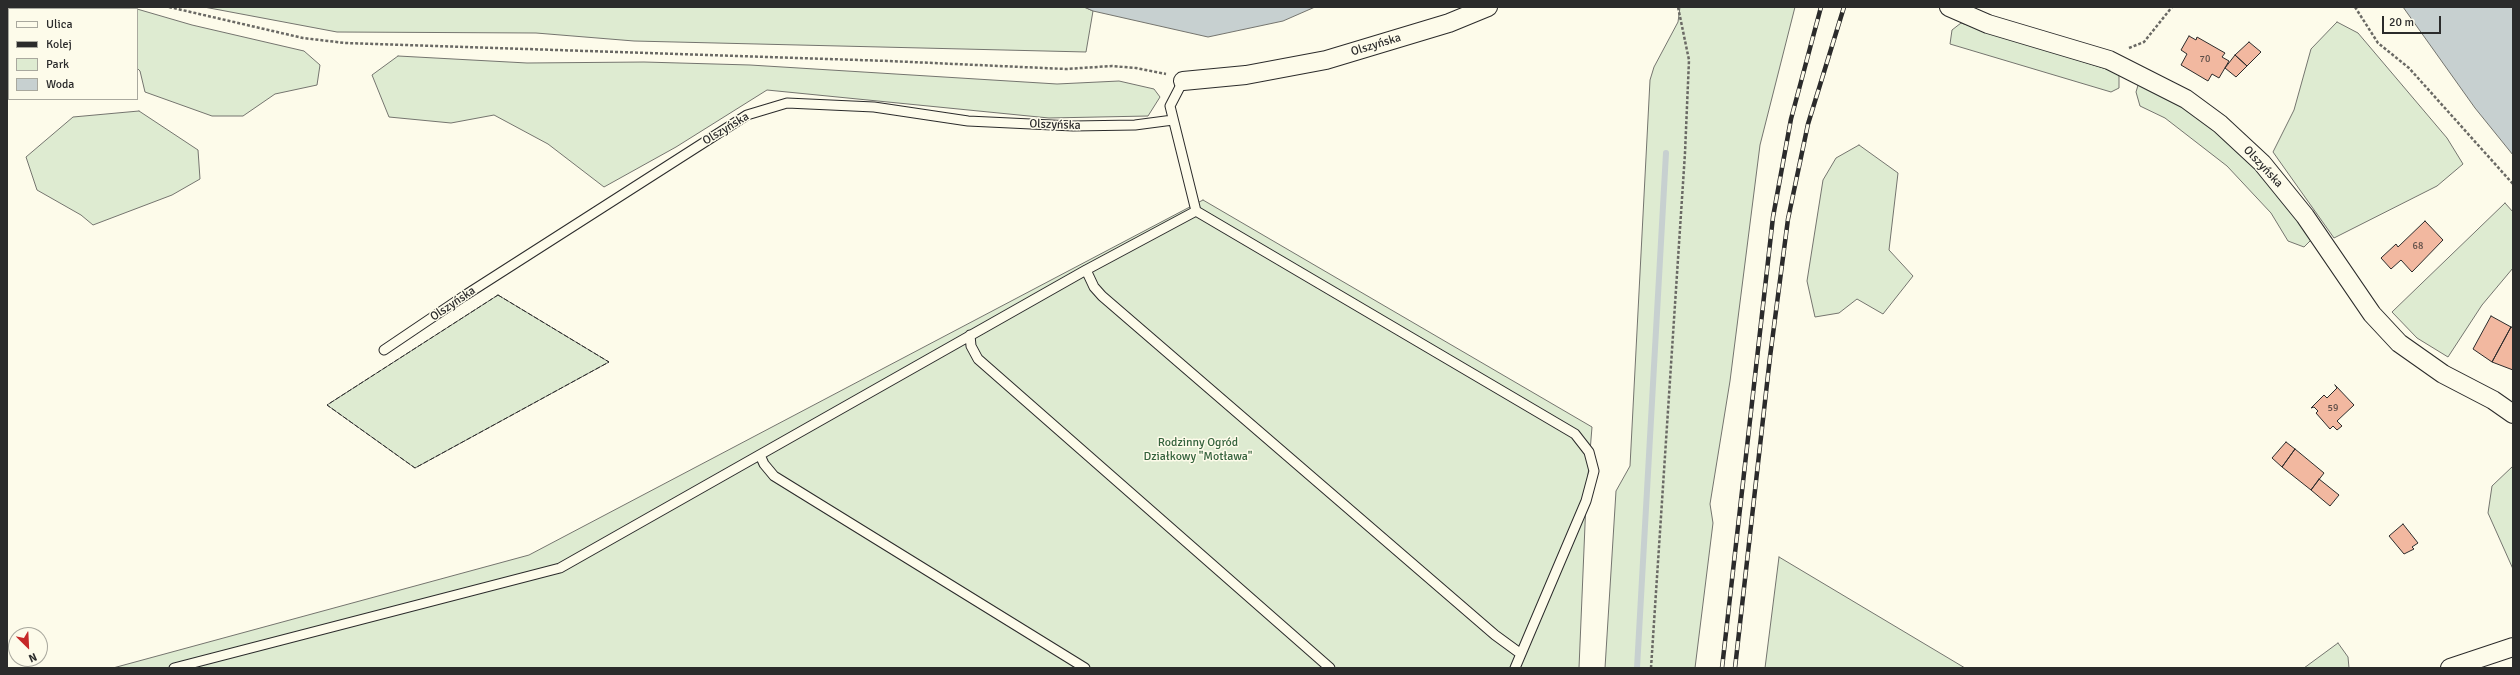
<!DOCTYPE html>
<meta charset="utf-8">
<style>
body{margin:0}
#map{position:relative;width:2520px;height:675px;overflow:hidden;background:#fdfbea;font-family:Signika,sans-serif}
canvas{display:block}
.frame{position:absolute;inset:0;border:8px solid #2b2b2b;pointer-events:none}
.legend{position:absolute;left:8px;top:8px;width:130px;height:92px;box-sizing:border-box;background:#fdfbea;border:1px solid #a9a89e;margin:0;padding:5px 7px;list-style:none;font-size:12px;color:#2b2b2b}
.legend li{display:flex;align-items:center;gap:8px;height:20px}
.legend b{width:20px;border:1px solid #a9a89e}
.north{position:absolute;left:8px;top:627px;width:40px;height:40px;box-sizing:border-box;background:#fdfbea;border:1px solid #a9a89e;border-radius:50%;rotate:156deg;font-size:11px;font-weight:700;line-height:16px;text-align:center;color:#2b2b2b}
.north::after{content:'';display:block;margin:auto;width:14px;height:18px;background:#c62828;clip-path:polygon(50% 0,100% 100%,50% 72%,0 100%)}
.scale{position:absolute;left:2382px;top:16px;width:59px;height:18px;box-sizing:border-box;border:2px solid #2b2b2b;border-top:0;padding-left:5px;font-size:12px;line-height:14px;white-space:nowrap;color:#2b2b2b;-webkit-text-stroke:3px #fdfbea;paint-order:stroke}
</style>
<div id="map">
<canvas width="2520" height="675"></canvas>
<div class="frame"></div>
<ul class="legend">
<li><b style="height:5px;background:#fdfbea"></b>Ulica</li>
<li><b style="height:5px;background:#2b2b2b"></b>Kolej</li>
<li><b style="height:11px;background:#deebd1"></b>Park</li>
<li><b style="height:11px;background:#c7d0d0"></b>Woda</li>
</ul>
<div class="north">N</div>
<div class="scale">20 m</div>
</div>
<script>
const context = document.querySelector('canvas').getContext('2d');
context.lineJoin = 'round';
function fillPath(path, color) { context.fillStyle = color; context.fill(path, 'evenodd'); }
const toPath = rows => new Path2D(rows.map(r => 'M' + r).join(''));
function strokePath(path, color, width, dash) { context.strokeStyle = color; context.lineWidth = width; context.lineCap = dash ? 'butt' : 'round'; context.setLineDash(dash || []); context.stroke(path); }
function write(font, color, halo, rows, align = 'center') {
  context.font = font + ' Signika,sans-serif'; context.lineWidth = 3; context.setLineDash([]); context.textBaseline = 'middle'; context.strokeStyle = halo; context.fillStyle = color; for (const [text, x, y, turn = 0] of rows) {
    context.save(); context.translate(x, y); context.rotate((+turn || 0) * Math.PI / 180); context.textAlign = isNaN(turn) ? turn : align; if (halo) context.strokeText(text, 0, 0); context.fillText(text, 0, 0); context.restore();
  }
}
const green = toPath([
 [27,7,130,7,137,9,26,9,27,7],
 [204,7,1084,7,1093,11,1086,52,634,41,536,33,337,32,204,7],
 [1680,7,1795,7,1760,145,1730,381,1710,504,1713,523,1695,668,1605,668,1616,491,1630,466,1650,80,1654,67,1678,22,1680,7],
 [137,9,192,25,304,51,320,65,317,85,275,94,243,116,212,116,145,92,140,71,137,68,137,9],
 [2337,22,2358,33,2447,138,2463,164,2437,186,2334,238,2273,152,2294,110,2311,49,2337,22],
 [1961,23,2119,73,2119,88,2111,92,1950,44,1952,30,1961,23],
 [398,56,527,63,644,62,750,65,1057,84,1119,81,1154,89,1160,97,1148,116,1049,118,767,90,676,147,604,187,548,144,494,115,451,123,389,117,372,75,398,56],
 [2139,82,2166,95,2231,143,2281,196,2312,239,2304,247,2288,241,2271,213,2227,166,2165,118,2140,106,2136,92,2139,82],
 [139,111,198,150,200,179,172,195,93,225,81,215,37,190,26,157,73,117,139,111],
 [1859,145,1898,173,1889,250,1913,276,1883,314,1857,299,1839,313,1815,317,1807,281,1823,180,1836,158,1859,145],
 [1203,200,1592,427,1586,501,1579,668,113,668,529,555,1203,200],
 [2505,203,2513,212,2513,268,2482,305,2448,357,2417,338,2392,312,2505,203],
 [498,295,609,362,415,468,327,405,498,295],
 [2513,466,2513,569,2488,513,2492,486,2513,466],
 [1779,557,1965,668,1765,668,1779,557],
 [2338,643,2348,657,2349,668,2304,668,2338,643]
]);
fillPath(green, '#deebd1');
strokePath(green, '#74746e', 1);
const water = toPath([
 [1084,7,1315,7,1283,21,1208,37,1093,11,1084,7],
 [2403,7,2513,7,2513,155,2475,108,2403,7]
]);
fillPath(water, '#c7d0d0');
strokePath(water, '#74746e', 1);
strokePath(toPath([
 [1637,668,1666,153]
]), '#c7d0d0', 6);
const building = toPath([
 [2189,36,2196,40,2197,37,2225,53,2222,57,2229,61,2219,78,2212,74,2208,81,2181,65,2187,54,2181,50,2189,36],
 [2249,42,2261,52,2247,66,2235,55,2249,42],
 [2235,55,2247,66,2236,77,2225,68,2235,55],
 [2425,221,2443,240,2412,272,2401,260,2391,269,2381,258,2396,244,2398,247,2425,221],
 [2491,316,2511,327,2492,362,2473,349,2491,316],
 [2511,327,2513,328,2513,370,2492,362,2511,327],
 [2335,385,2354,405,2337,421,2342,426,2337,430,2333,426,2330,429,2316,413,2318,411,2314,407,2311,408,2324,395,2327,398,2337,388,2335,385],
 [2286,442,2295,449,2282,467,2272,458,2286,442],
 [2295,449,2324,473,2311,490,2282,467,2295,449],
 [2319,479,2339,495,2330,506,2311,490,2319,479],
 [2403,524,2418,543,2412,547,2414,549,2404,554,2389,536,2403,524]
]);
fillPath(building, '#f2b8a0');
strokePath(building, '#2b2b2b', 1);
const service = toPath([
 [1183,81,1170,106,1196,211,1575,434,1589,452,1594,471,1586,501,1515,668],
 [1086,270,1094,287,1102,296,1495,635,1521,654],
 [970,335,971,346,978,359,1330,668],
 [384,350,464,296,747,115,787,103,874,107,968,121,1073,126,1135,125,1173,120],
 [760,455,764,464,774,476,1085,668],
 [174,668,560,568,1086,270,1196,211]
]);
const minor = toPath([
 [1949,7,1988,24,2109,60,2186,99,2220,124,2262,163,2305,216,2372,314,2399,343,2443,374,2493,400,2513,414],
 [1183,81,1246,75,1326,60,1449,23,1488,7],
 [2450,668,2513,647]
]);
strokePath(service, '#2b2b2b', 11);
strokePath(minor, '#2b2b2b', 20);
strokePath(toPath([
 [169,7,303,38,345,43,889,61,1066,69,1112,66,1136,68,1166,74],
 [2355,7,2378,43,2409,68,2513,184],
 [2129,48,2144,42,2172,7],
 [1651,668,1685,153,1689,60,1678,7]
]), '#6a6964', 2.5, [3, 2]);
strokePath(service, '#fdfbea', 9);
strokePath(minor, '#fdfbea', 18);
const rail = toPath([
 [1722,668,1773,217,1791,119,1821,7],
 [1735,668,1770,357,1788,219,1808,124,1844,7]
]);
strokePath(rail, '#2b2b2b', 4.5);
strokePath(rail, '#fdfbea', 3, [9]);
strokePath(toPath([
 [498,295,609,362,415,468,327,405,498,295]
]), '#2b2b2b', 1, [5, 2]);
write('10px', '#5d4e48', null, [
 ["70",2205,59],
 ["68",2418,246],
 ["59",2333,408]
]);
write('12px', '#2b2b2b', '#fdfbea', [
 ["Olszyńska",1376,45,-17],
 ["Olszyńska",1055,125,2],
 ["Olszyńska",726,129,-31],
 ["Olszyńska",2263,167,47],
 ["Olszyńska",453,304,-34]
]);
write('12px', '#34623c', '#fdfbea', [
 ["Rodzinny Ogród",1198,443],
 ["Działkowy \"Motława\"",1198,457]
]);
</script>
